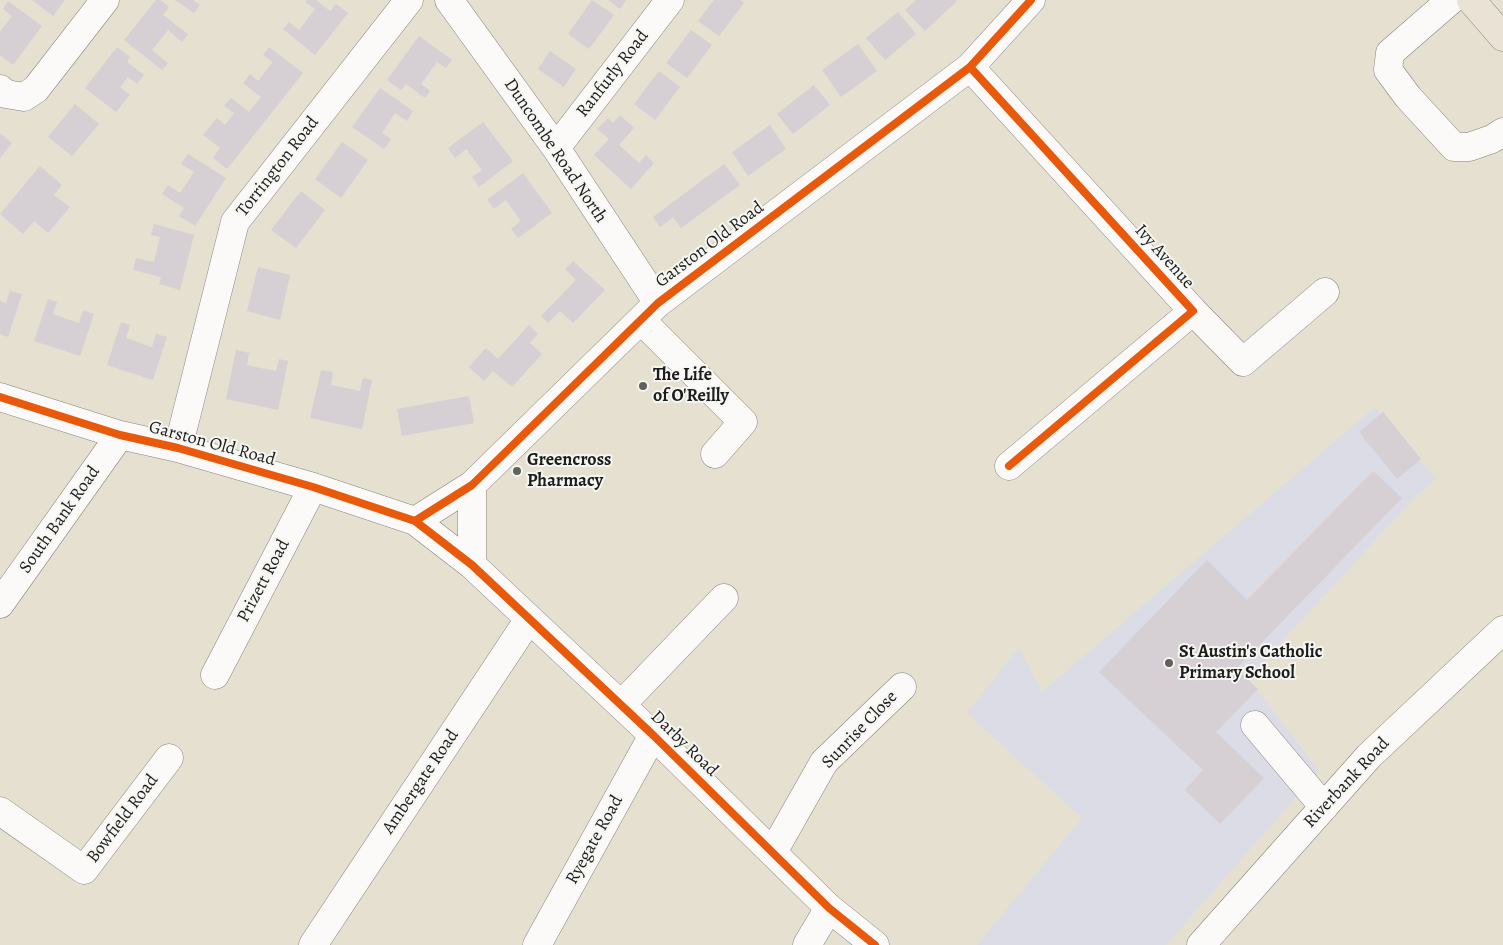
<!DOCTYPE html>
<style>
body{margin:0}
canvas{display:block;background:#e5e0cf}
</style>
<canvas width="1503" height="945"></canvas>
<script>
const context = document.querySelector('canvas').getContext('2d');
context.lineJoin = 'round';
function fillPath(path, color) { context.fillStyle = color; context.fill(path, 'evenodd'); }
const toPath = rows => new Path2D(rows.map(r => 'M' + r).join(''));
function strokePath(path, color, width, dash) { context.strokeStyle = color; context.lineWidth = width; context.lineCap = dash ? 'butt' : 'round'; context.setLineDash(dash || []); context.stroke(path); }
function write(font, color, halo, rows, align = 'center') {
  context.font = font + ' Alegreya,serif'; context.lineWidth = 4; context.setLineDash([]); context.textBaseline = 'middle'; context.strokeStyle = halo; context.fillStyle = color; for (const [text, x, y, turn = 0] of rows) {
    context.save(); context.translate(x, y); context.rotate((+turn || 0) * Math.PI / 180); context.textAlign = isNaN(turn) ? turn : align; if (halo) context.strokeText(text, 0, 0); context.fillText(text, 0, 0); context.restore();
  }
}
fillPath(toPath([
 [1375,407,1436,479,1417,495,1248,678,1319,771,1166,945,977,945,1082,818,967,713,1019,648,1042,692]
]), '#dcdce6');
fillPath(toPath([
 [32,0,65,0,53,16],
 [156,0,160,0,169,7,163,15,188,34,182,42,168,30,152,50,168,63,162,70,124,40],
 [175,0,193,0,200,5,194,13],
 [307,0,316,0,330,11,336,4,348,13,315,55,283,29,289,22,299,30,306,21,315,9,305,2],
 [592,0,614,15,589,49,568,34],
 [608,0,626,0,620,9],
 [714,0,740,0,744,3,719,36,698,21],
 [916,0,956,0,957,1,925,31,905,10],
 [8,1,42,26,13,65,0,55,0,32,12,16,3,9],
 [898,12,916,34,885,60,866,38],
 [691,30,712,45,687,78,666,63],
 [419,36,452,60,446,68,437,62,421,84,430,91,425,98,406,84,401,90,387,80],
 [858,44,877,71,841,97,822,70],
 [117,47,130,57,127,62,144,75,137,84,128,77,120,87,130,95,116,112,85,88],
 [269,47,303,73,227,169,213,158,220,148,203,135,217,118,225,125,234,113,224,106,231,98,249,112,261,97,243,83,250,74,258,81,273,62,263,55],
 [550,51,576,69,564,87,538,69],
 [659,71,680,87,655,120,634,104],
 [814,85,830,105,793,134,777,114],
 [380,88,413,111,407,121,395,113,382,133,391,139,384,149,352,127],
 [75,104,99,124,72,156,48,137],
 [620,115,634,128,619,145,639,163,646,155,654,163,631,189,594,155,609,139,597,129,608,118,613,123],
 [483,122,513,161,479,187,472,177,482,170,466,149,455,158,448,148],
 [770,125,786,149,748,176,732,152],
 [0,133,12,143,0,158],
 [342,142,368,160,341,198,315,179],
 [188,154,226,178,195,226,179,216,184,208,162,194,168,185,180,193,194,172,181,164],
 [724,164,740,185,681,228,673,217,660,227,653,217],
 [40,166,62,185,54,195,70,207,48,233,34,221,23,234,0,214],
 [523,173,552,213,518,238,511,229,521,221,506,200,494,209,487,200],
 [301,191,325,210,296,248,271,230],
 [154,224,194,235,180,290,159,284,161,277,133,270,136,258,154,262,160,237,151,235],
 [573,261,605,290,573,323,560,311,548,323,541,316,576,280,565,269],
 [258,267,290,275,280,320,247,311],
 [10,291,22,294,8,337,0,334,0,301,6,303],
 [48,299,57,302,53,314,67,319,79,323,83,310,94,314,80,356,34,341],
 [121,322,130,325,126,338,140,343,152,347,156,334,167,337,153,380,107,365],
 [529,325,538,334,530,343,542,354,512,387,493,371,484,381,469,367,486,348,498,359],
 [236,350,249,353,247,365,260,368,276,371,279,359,288,361,278,410,226,399],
 [321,370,333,372,331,385,360,391,363,378,372,380,362,429,310,418],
 [469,396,474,423,402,436,397,409],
 [1383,412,1421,459,1397,479,1359,432],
 [1373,471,1402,498,1236,669,1258,689,1216,732,1264,778,1220,824,1185,790,1203,770,1099,672,1207,560,1247,600]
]), '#d6cfd3');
const minor = toPath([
 [449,0,556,148,658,303],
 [1451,0,1390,53,1388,70,1408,97,1454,147,1469,147,1492,139,1503,132],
 [970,67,1193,311,1009,466],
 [0,89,6,94,24,97,36,89,105,0],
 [556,148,670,0],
 [1193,311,1243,362,1325,292],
 [641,320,743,422,715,454],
 [0,397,120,435,178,448,313,487,415,521,472,565,653,735,829,908,875,945],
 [178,448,235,222,409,0],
 [415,521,472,485,658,303,970,67,1031,0],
 [472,565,472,485],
 [0,604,120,435],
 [215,675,313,487],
 [621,705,724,598],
 [1255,725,1324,807],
 [0,811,84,870,169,758],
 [773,852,824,762,902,687],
 [313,945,529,619],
 [537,945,653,735],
 [807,945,829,908],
 [1201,945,1369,756,1503,630]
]);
const highway = toPath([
 [1471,0,1503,37]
]);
strokePath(minor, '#86847c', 29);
strokePath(highway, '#86847c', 29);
strokePath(minor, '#fbfaf8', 28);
strokePath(highway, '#e9e2d5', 28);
strokePath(toPath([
 [970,67,1193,311,1009,466],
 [0,397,120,435,178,448,313,487,415,521,472,565,653,735,829,908,875,945],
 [415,521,472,485,658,303,970,67,1031,0]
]), '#e8590c', 8);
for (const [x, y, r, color] of [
 [643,386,5,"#62615b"],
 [517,471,5,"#62615b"],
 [1169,663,5,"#62615b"]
]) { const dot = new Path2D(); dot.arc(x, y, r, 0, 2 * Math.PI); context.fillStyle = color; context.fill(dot); strokePath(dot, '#f6f6f2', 2); }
write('18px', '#1c1c1c', '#f6f6f2', [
 ["Ranfurly Road",613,74,-52],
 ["Duncombe Road North",555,151,56],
 ["Torrington Road",278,167,-52],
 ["Garston Old Road",710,245,-37],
 ["Ivy Avenue",1164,257,48],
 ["Garston Old Road",212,444,15],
 ["South Bank Road",60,520,-55],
 ["Prizett Road",264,581,-62],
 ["Sunrise Close",860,730,-46],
 ["Darby Road",684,744,44],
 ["Ambergate Road",421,782,-56],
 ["Riverbank Road",1347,783,-47],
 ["Bowfield Road",123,819,-53],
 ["Ryegate Road",595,840,-61]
]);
write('bold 18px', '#1c1c1c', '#f6f6f2', [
 ["The Life",653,376],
 ["of O'Reilly",653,397],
 ["Greencross",527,461],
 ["Pharmacy",527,482],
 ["St Austin's Catholic",1179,653],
 ["Primary School",1179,674]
], 'left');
</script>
